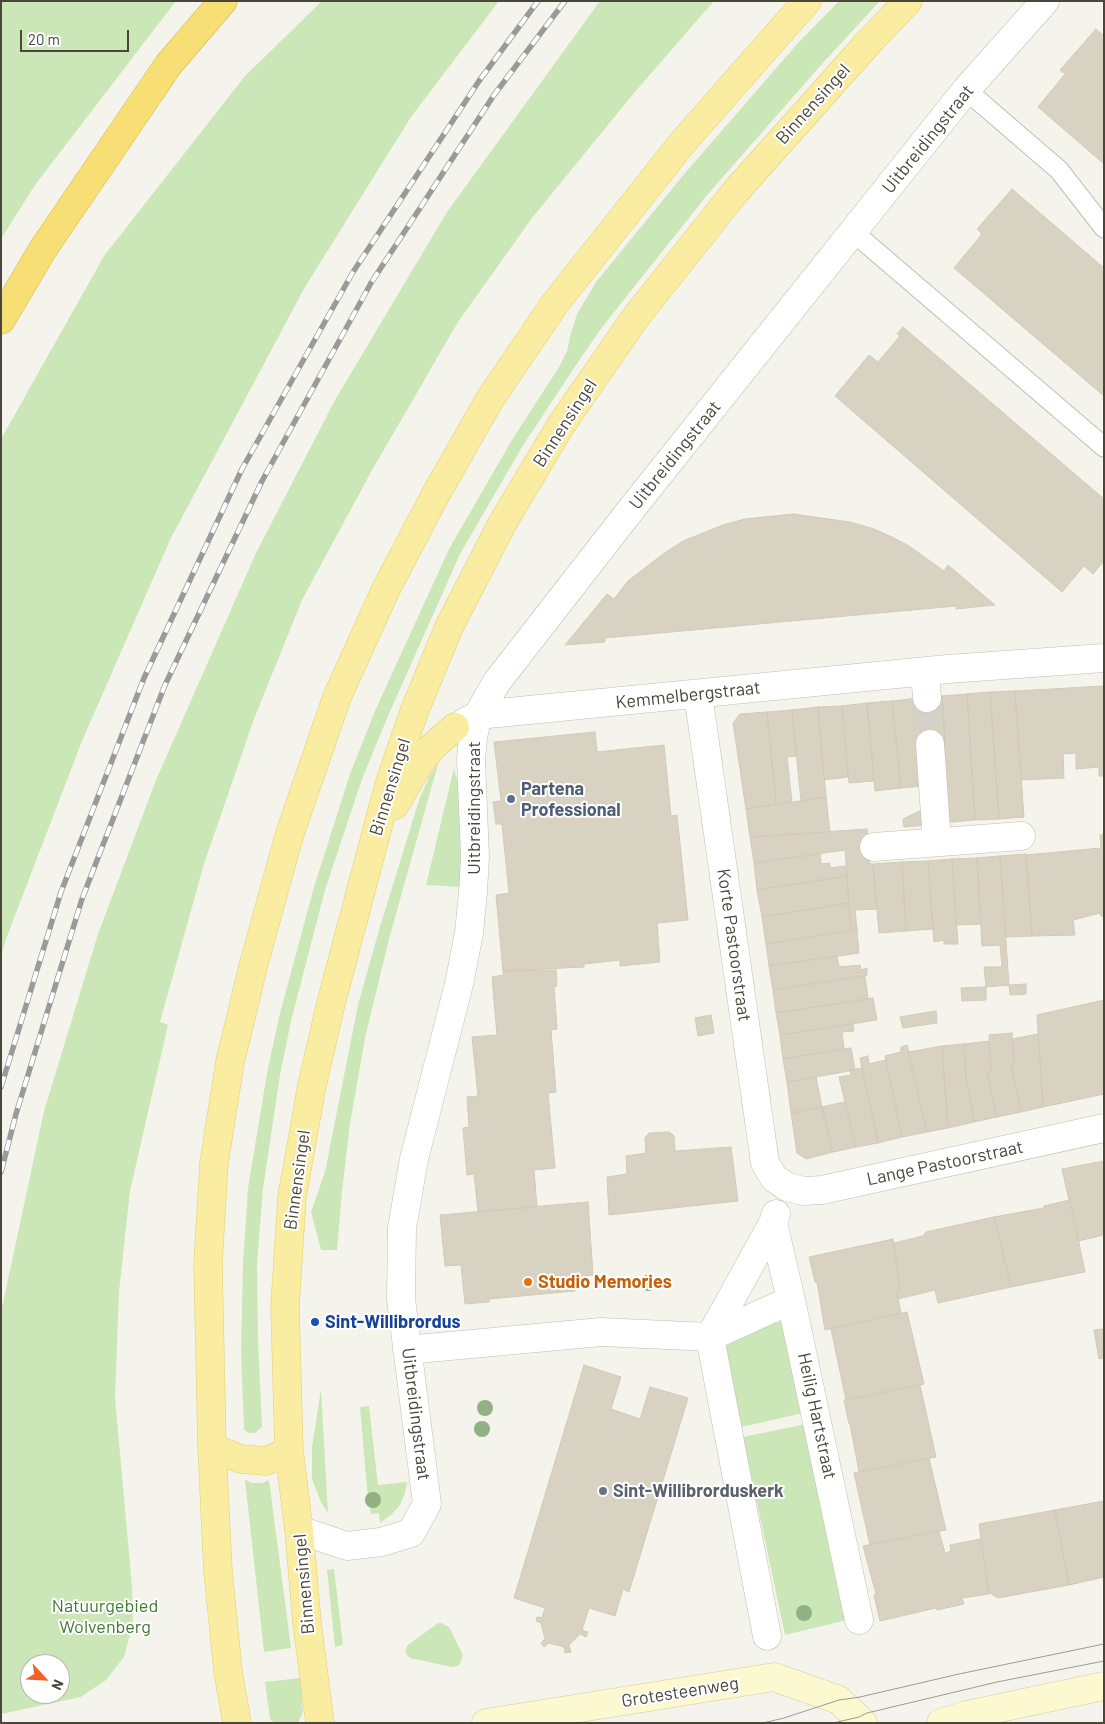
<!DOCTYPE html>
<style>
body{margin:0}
#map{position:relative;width:1105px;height:1724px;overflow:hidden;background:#f5f4ec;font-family:Barlow,sans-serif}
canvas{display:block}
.frame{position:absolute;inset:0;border:2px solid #4a463a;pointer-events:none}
.north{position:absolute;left:20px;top:1654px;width:50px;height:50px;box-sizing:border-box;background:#fff;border:1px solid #b7b5b0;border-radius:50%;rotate:115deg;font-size:14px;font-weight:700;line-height:20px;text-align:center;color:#4a463a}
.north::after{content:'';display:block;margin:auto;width:18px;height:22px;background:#f06328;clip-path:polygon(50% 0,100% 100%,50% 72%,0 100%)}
.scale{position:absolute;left:20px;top:30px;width:109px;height:22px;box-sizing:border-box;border:2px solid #4a463a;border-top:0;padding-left:6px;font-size:15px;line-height:18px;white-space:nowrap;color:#4a463a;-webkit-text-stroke:4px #fff;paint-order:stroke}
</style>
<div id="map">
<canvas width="1105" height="1724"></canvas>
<div class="frame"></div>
<div class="north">N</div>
<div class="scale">20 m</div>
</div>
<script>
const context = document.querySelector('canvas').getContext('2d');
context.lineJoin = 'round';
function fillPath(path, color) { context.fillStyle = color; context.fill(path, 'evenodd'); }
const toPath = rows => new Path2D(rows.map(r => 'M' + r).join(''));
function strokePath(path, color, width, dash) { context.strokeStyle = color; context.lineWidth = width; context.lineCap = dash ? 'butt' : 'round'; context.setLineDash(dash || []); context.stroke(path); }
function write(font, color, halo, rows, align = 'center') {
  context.font = font + ' Barlow,sans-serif'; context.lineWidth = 4; context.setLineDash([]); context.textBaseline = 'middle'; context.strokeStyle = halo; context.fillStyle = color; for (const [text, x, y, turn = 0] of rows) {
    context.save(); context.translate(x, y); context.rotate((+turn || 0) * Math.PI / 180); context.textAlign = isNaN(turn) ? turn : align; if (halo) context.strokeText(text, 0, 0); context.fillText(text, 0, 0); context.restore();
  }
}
fillPath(toPath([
 [1,1,176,1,35,185,1,239],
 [322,1,499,1,411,117,305,287,170,540,82,741,6,939,1,957,1,439,104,256,245,76],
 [600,1,714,1,634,93,532,218,458,322,371,472,302,600,254,719,204,864,160,1022,168,1025,130,1191,119,1292,115,1398,132,1586,133,1623,124,1657,106,1680,81,1697,1,1714,1,1312,44,1111,98,934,156,780,256,553,335,400,447,212],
 [30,1664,60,1664,60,1694,30,1694],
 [839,1,880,1,821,65,708,194,603,326,578,362,522,447,460,554,388,716,362,779,325,890,291,1021,280,1075,263,1189,257,1263,258,1339,262,1427,255,1433,249,1433,244,1430,241,1350,243,1263,248,1188,267,1073,279,1017,314,887,350,774,375,711,449,549,512,440,559,367,567,351,571,333,577,314,596,282,685,173,798,43],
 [438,764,389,939,365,1038,350,1124,342,1191,337,1250,321,1250,311,1212,325,1172,358,1005,379,930,419,800,429,777],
 [454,768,460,792,462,887,426,885],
 [784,1321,803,1413,742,1427,722,1336],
 [321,1389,328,1513,321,1502,312,1479,312,1447],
 [369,1406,378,1485,407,1482,405,1493,400,1505,392,1514,380,1523,379,1513,371,1514,367,1489,360,1407],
 [806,1424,847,1620,785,1635,743,1437],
 [245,1480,253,1483,262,1483,269,1480,291,1648,264,1652],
 [334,1569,343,1645,335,1647,327,1570],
 [438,1623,441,1623,449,1627,463,1655,460,1664,457,1666,452,1667,410,1658,407,1655,405,1650,408,1645],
 [300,1678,303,1712,298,1723,274,1723,270,1719,265,1682]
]), '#cbe7b7');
const building = toPath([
 [1096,29,1104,36,1104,164,1038,107,1065,74,1060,70,1096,29],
 [1012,189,1104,268,1104,396,954,268,982,234,977,229,1012,189],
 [903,327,1104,499,1104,561,1093,574,1084,566,1062,592,835,396,869,355,878,362,900,336,897,334,903,327],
 [793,514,850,522,874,529,892,537,909,546,944,571,948,565,995,605,956,609,956,606,605,638,605,642,565,645,607,594,614,599,628,581,663,554,683,541,723,525,745,519,793,514],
 [1104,686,1104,776,1099,776,1099,767,1076,769,1076,753,1063,754,1064,778,1021,780,1015,691,1104,686],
 [1015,691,1024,817,999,819,990,692,1015,691],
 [990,692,999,819,975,820,967,694,990,692],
 [967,694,975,820,942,823,936,744,945,743,942,696,967,694],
 [942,696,945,743,922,745,919,698,942,696],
 [919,698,925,786,901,788,892,701,919,698],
 [892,701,901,788,875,791,867,703,892,701],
 [867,703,874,781,849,783,842,706,867,703],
 [842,706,848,777,824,780,818,707,842,706],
 [818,707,826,797,801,801,792,710,818,707],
 [792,710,796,756,787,757,792,802,776,804,767,712,792,710],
 [767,712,776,804,746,809,733,723,740,714,767,712],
 [595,732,597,752,664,745,671,816,677,815,688,920,657,923,660,962,620,966,620,960,584,964,584,967,503,971,496,895,509,893,502,824,496,824,493,802,501,801,494,742,595,732],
 [826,797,830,832,750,837,746,809,826,797],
 [926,808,927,825,904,827,903,819,926,808],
 [867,829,870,864,873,864,877,909,855,910,857,930,851,930,845,850,754,863,750,837,867,829],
 [1100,835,1104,835,1104,916,1101,916,1100,913,1073,920,1075,935,1032,936,1026,855,1101,848,1100,835],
 [820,854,821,864,830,863,830,868,846,866,847,876,757,890,754,863,820,854],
 [1026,854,1032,936,1006,937,1000,856,1026,854],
 [1000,856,1009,985,986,987,984,967,1002,967,1000,945,982,946,977,858,1000,856],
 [977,858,981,924,956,925,952,859,977,858],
 [952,859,958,944,944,944,944,940,934,942,928,861,952,859],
 [928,861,933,929,906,931,902,862,928,861],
 [902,862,906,931,879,933,873,864,902,862],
 [847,876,849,903,762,917,757,890,847,876],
 [849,903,851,930,766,944,762,917,849,903],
 [857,930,859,953,769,966,766,944,857,930],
 [837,956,839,967,860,965,861,970,867,968,867,975,773,990,769,966,837,956],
 [556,970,557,986,554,987,557,1029,551,1030,556,1092,548,1093,555,1168,534,1170,537,1207,478,1212,474,1174,467,1175,463,1128,469,1127,467,1097,478,1096,472,1037,497,1035,492,977,504,975,503,971,556,970],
 [865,976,868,999,776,1013,773,990,865,976],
 [1026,984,1026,994,1010,995,1009,985,1026,984],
 [986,987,986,1000,962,1001,961,988,986,987],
 [873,998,877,1020,780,1035,776,1013,873,998],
 [1104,1000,1104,1094,1043,1107,1037,1015,1104,1000],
 [936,1011,937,1023,903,1028,900,1017,936,1011],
 [711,1015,714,1033,698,1036,695,1018,711,1015],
 [853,1024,854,1031,842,1032,844,1049,783,1059,780,1035,853,1024],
 [1012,1033,1014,1065,1011,1066,1021,1112,997,1117,987,1072,991,1071,989,1035,1012,1033],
 [1038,1034,1043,1107,1021,1112,1011,1066,1014,1065,1012,1039,1038,1034],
 [989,1041,991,1071,987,1072,997,1117,974,1122,966,1077,964,1044,989,1041],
 [964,1044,966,1077,974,1122,948,1128,942,1046,964,1044],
 [907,1045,927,1132,902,1137,885,1056,901,1052,901,1047,907,1045],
 [942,1046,948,1128,927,1132,908,1052,942,1046],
 [851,1048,855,1070,787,1082,783,1059,851,1048],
 [868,1056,869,1064,886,1060,902,1137,878,1143,860,1058,868,1056],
 [862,1068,878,1143,856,1147,839,1077,851,1075,850,1070,862,1068],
 [816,1077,822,1107,791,1113,787,1082,816,1077],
 [844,1102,856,1147,833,1152,822,1107,844,1102],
 [822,1107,833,1152,806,1159,797,1153,791,1113,822,1107],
 [669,1132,674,1136,675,1151,731,1147,738,1201,609,1215,607,1177,627,1174,626,1156,646,1153,645,1138,649,1133,669,1132],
 [1104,1161,1104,1235,1078,1241,1062,1169,1104,1161],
 [1070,1200,1085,1272,1011,1287,994,1217,1044,1208,1044,1206,1070,1200],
 [588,1202,593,1275,575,1277,575,1291,489,1299,489,1302,465,1304,461,1265,445,1266,440,1215,588,1202],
 [994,1217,1011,1287,938,1303,935,1290,898,1299,897,1292,900,1291,894,1243,923,1236,926,1232,994,1217],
 [893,1239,900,1291,897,1292,901,1313,825,1330,817,1282,815,1282,809,1257,893,1239],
 [907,1312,924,1384,846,1400,831,1329,907,1312],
 [1104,1329,1104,1358,1099,1359,1094,1330,1104,1329],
 [584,1365,621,1377,611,1409,640,1419,650,1387,688,1398,629,1592,623,1589,615,1616,589,1608,582,1630,588,1632,586,1637,580,1634,569,1645,571,1652,565,1653,564,1647,549,1643,544,1647,541,1643,545,1639,541,1623,536,1621,537,1617,542,1618,545,1608,514,1598,584,1365],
 [920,1385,936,1457,859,1472,850,1424,849,1424,844,1400,920,1385],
 [929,1458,946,1530,870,1545,854,1473,929,1458],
 [1104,1501,1104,1577,1069,1585,1055,1510,1104,1501],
 [1055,1510,1069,1585,998,1598,990,1593,989,1594,979,1524,1055,1510],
 [939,1531,945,1553,951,1551,950,1545,981,1539,989,1594,962,1598,964,1604,937,1610,936,1608,880,1621,874,1595,876,1594,863,1546,939,1531]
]);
fillPath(building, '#d7d2c2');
strokePath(building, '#d1cab5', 1);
strokePath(toPath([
 [927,698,930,744]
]), '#d3d1c8', 28, [28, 14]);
const lane = toPath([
 [966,90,1059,170,1104,228],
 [852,231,1104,447]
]);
const street = toPath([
 [925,672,927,698],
 [698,694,765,1163,774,1178,787,1187,804,1191,822,1190,1104,1128],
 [465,722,478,715,948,669,1104,658],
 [930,744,937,842],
 [874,847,1021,836],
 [776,1214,773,1223,791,1300],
 [710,1337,791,1300,859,1620],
 [710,1337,773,1223],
 [407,1350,601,1332,710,1337,767,1636],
 [299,1530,347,1546,381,1542,411,1533,427,1504,401,1299,402,1228,414,1159,459,984,469,933,473,892,475,857,471,760,473,737,478,715,496,683,633,507,966,90,1045,1]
]);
const secondary = toPath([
 [486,1723,774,1677,839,1700,863,1723],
 [941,1723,967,1715,1104,1686]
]);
const primary = toPath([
 [395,805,414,772,431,748,455,727],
 [212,1448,241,1459,266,1461,289,1451],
 [237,1723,228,1671,218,1571,212,1448,208,1263,214,1163,230,1062,254,963,290,833,337,697,386,589,437,492,490,399,556,302,683,142,807,1],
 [320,1723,307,1623,299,1530,289,1451,285,1306,292,1197,312,1085,331,1003,389,785,414,712,449,627,503,522,561,425,635,318,736,191,869,42,908,1]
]);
const highway = toPath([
 [1,320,43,249,169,64,223,1]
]);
strokePath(lane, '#c1bdaf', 21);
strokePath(street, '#c1bdaf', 29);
strokePath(secondary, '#d3cc9e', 29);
strokePath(primary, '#dfce70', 29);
strokePath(highway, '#d7b744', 29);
strokePath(lane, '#fff', 19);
strokePath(street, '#fff', 28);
strokePath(secondary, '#fcf8cf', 28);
strokePath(primary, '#faeda1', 28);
strokePath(highway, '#f7df75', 28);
strokePath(toPath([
 [763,1723,784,1718,839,1700,860,1697,959,1674,1104,1644],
 [833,1723,859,1717,867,1713,997,1682,1104,1661]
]), '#9a9a9a', 1);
const rail = toPath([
 [1,1087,61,892,144,678,242,469,353,272,479,81,538,1],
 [1,1172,16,1114,82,899,165,685,262,481,371,283,494,95,565,1]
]);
strokePath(rail, '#9a9a9a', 5.5);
strokePath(rail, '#fff', 4, [11]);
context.fillStyle = '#91b184';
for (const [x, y] of [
 [648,1283],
 [485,1408],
 [482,1429],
 [373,1500],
 [804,1613]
]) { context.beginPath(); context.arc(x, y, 8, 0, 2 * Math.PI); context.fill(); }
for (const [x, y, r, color] of [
 [511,799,5,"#5c6f8a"],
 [528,1282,5,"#e8710a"],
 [315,1322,5,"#1a4fb4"],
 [603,1491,5,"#6b7280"]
]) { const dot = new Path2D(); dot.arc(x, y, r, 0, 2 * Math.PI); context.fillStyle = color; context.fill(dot); strokePath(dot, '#fff', 2); }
write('18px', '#4a463a', '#fff', [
 ["Binnensingel",813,104,-48],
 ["Uitbreidingstraat",928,139,-51],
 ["Binnensingel",565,423,-57],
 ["Uitbreidingstraat",675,455,-51],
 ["Kemmelbergstraat",688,695,-6],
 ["Binnensingel",390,787,-73],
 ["Uitbreidingstraat",474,808,-90],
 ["Korte Pastoorstraat",734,945,82],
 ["Lange Pastoorstraat",945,1163,-12],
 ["Binnensingel",297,1180,-82],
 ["Uitbreidingstraat",416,1414,83],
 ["Heilig Hartstraat",817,1416,78],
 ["Binnensingel",304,1584,-95],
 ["Grotesteenweg",680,1692,-9]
]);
write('bold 18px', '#4e5e75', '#fff', [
 ["Partena",521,789],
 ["Professional",521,810]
], 'left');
write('bold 18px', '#c56008', '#fff', [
 ["Studio Memories",538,1282]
], 'left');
write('bold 18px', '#164399', '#fff', [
 ["Sint-Willibrordus",325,1322]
], 'left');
write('bold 18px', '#5b616d', '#fff', [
 ["Sint-Willibrorduskerk",613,1491]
], 'left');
write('18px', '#407a2e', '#fff', [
 ["Natuurgebied",105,1606],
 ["Wolvenberg",105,1627]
]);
</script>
